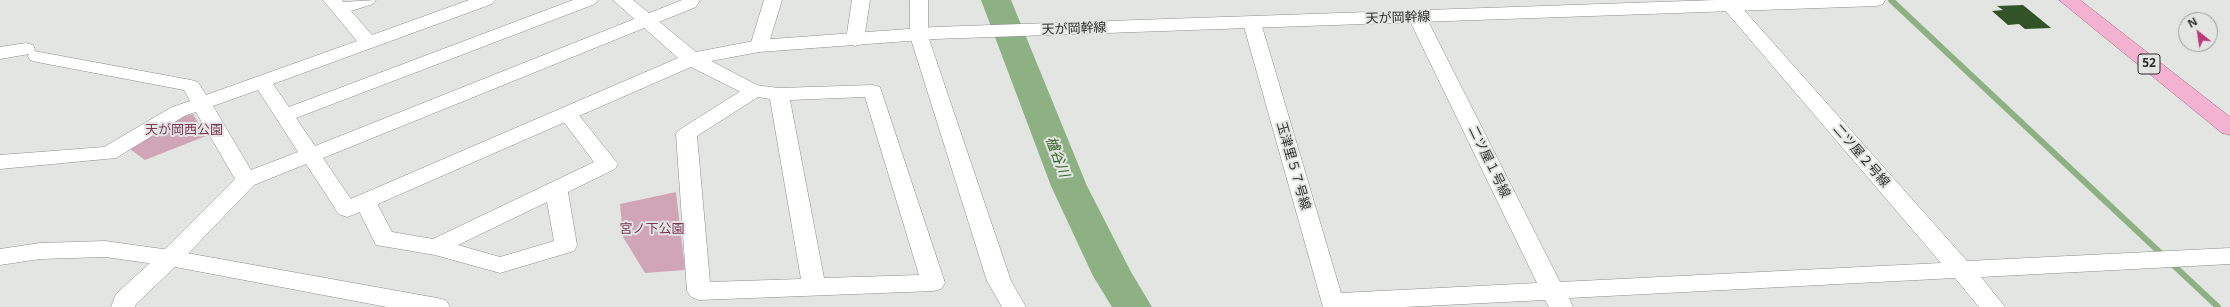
<!DOCTYPE html>
<meta charset="utf-8">
<style>
body{margin:0}
#map{position:relative;width:2230px;height:307px;overflow:hidden;background:#e3e5e2;font-family:"Noto Sans",sans-serif}
canvas{display:block}
.north{position:absolute;left:2178px;top:12px;width:40px;height:40px;box-sizing:border-box;background:#e3e5e2;border:1px solid #9b9c9a;border-radius:50%;rotate:330deg;font-size:11px;font-weight:700;line-height:16px;text-align:center;color:#2e2f2d}
.north::after{content:'';display:block;margin:auto;width:14px;height:18px;background:#bc387d;clip-path:polygon(50% 0,100% 100%,50% 72%,0 100%)}
</style>
<div id="map">
<canvas width="2230" height="307"></canvas>
<div class="north">N</div>
</div>
<script>
const context = document.querySelector('canvas').getContext('2d');
context.lineJoin = 'round';
function fillPath(path, color) { context.fillStyle = color; context.fill(path, 'evenodd'); }
const toPath = rows => new Path2D(rows.map(r => 'M' + r).join(''));
function strokePath(path, color, width, dash) { context.strokeStyle = color; context.lineWidth = width; context.lineCap = dash ? 'butt' : 'round'; context.setLineDash(dash || []); context.stroke(path); }
function write(font, color, halo, rows, align = 'center') {
  context.font = font + ' "Noto Sans","Noto Sans JP",sans-serif'; context.lineWidth = 4; context.setLineDash([]); context.textBaseline = 'middle'; context.strokeStyle = halo; context.fillStyle = color; for (const [text, x, y, turn = 0] of rows) {
    context.save(); context.translate(x, y); context.rotate((+turn || 0) * Math.PI / 180); context.textAlign = isNaN(turn) ? turn : align; if (halo) context.strokeText(text, 0, 0); context.fillText(text, 0, 0); context.restore();
  }
}
fillPath(toPath([
 [193,114,206,136,145,160,130,149,178,118],
 [676,192,685,270,645,273,623,237,620,204]
]), '#d0a5b6');
strokePath(toPath([
 [1891,0,2218,307]
]), '#8eb183', 6);
fillPath(toPath([
 [981,0,1011,0,1087,186,1131,272,1152,307,1112,307,1093,276,1051,186,981,0]
]), '#8eb183');
fillPath(toPath([
 [2023,5,2051,28,2025,29,2019,24,2008,25,1992,11,2003,10,1997,6]
]), '#325228');
const minor = toPath([
 [323,0,342,0,343,2,376,0,373,4,351,11,372,35,469,0,495,0,492,4,273,84,289,107,573,0,598,0,595,4,296,118,315,146,682,0,700,0,696,7,323,158,357,208,354,201,357,196,365,194,373,196,392,232,433,239,594,162,557,113,560,109,567,107,574,109,618,164,615,169,568,192,577,245,574,251,500,273,435,255,376,245,358,209,355,214,347,216,339,214,306,164,254,185,178,264,136,304,135,307,111,307,116,294,162,252,235,179,196,112,186,115,116,158,0,169,0,155,104,147,172,107,190,101,184,90,37,62,30,60,28,56,29,54,0,59,0,47,26,43,33,45,35,49,34,51,191,80,198,82,206,95,357,41,323,0],
 [258,90,298,152,251,170,213,106,258,90],
 [547,202,554,241,500,257,458,245,547,202],
 [764,0,782,0,768,46,766,50,759,52,752,50,750,46,764,0],
 [852,0,870,0,864,40,862,44,855,46,848,44,846,40,852,0],
 [910,0,928,0,928,36,1011,281,1026,307,1002,307,987,281,910,36,910,0],
 [1729,0,1736,1,1967,261,2230,248,2230,264,1981,277,2005,307,1979,307,1955,278,1569,298,1573,307,1549,307,1545,300,1404,307,1323,307,1243,23,1246,19,1252,18,1258,19,1261,23,1341,293,1537,283,1408,17,1411,13,1417,12,1423,13,1426,17,1560,282,1941,263,1724,9,1721,5,1724,1,1729,0],
 [754,85,779,88,873,85,880,87,945,283,941,289,933,291,699,300,691,297,687,291,676,134,679,130,747,87,754,85],
 [758,97,770,99,801,279,710,282,697,136,758,97],
 [865,97,919,275,824,278,790,100,865,97]
]);
const tertiary = toPath([
 [613,0,633,0,696,52,759,40,935,27,1716,0,1885,0,1883,4,1876,6,935,39,759,52,711,61,761,87,764,91,761,95,754,97,747,95,691,67,355,214,347,217,339,214,335,209,339,204,678,58,613,0],
 [105,241,170,250,437,298,446,300,450,307,387,307,170,266,105,257,40,259,0,265,0,249,40,243,105,241]
]);
const primary = toPath([
 [2059,0,2080,0,2230,117,2230,135,2222,133,2059,0]
]);
strokePath(minor, '#8a8d8a', 1);
strokePath(tertiary, '#8a8d8a', 1);
strokePath(primary, '#a96483', 1);
fillPath(minor, '#fff');
fillPath(tertiary, '#fff');
fillPath(primary, '#f3b3d0');
for (const [x, y, w] of [
 [2149,64,22]
]) { const box = new Path2D(); box.roundRect(x - w / 2, y - 10, w, 20, 3); context.fillStyle = '#e3e5e2'; context.fill(box); strokePath(box, '#2e2f2d', 1); }
write('bold 12px', '#2e2f2d', null, [
 ["52",2149,64]
]);
write('13px', '#2e2f2d', '#e3e5e2', [
 ["天が岡幹線",1398,18,-2],
 ["天が岡幹線",1074,29,-2],
 ["二ツ屋２号線",1861,156,49],
 ["二ツ屋１号線",1489,162,64],
 ["玉津里５７号線",1293,166,74]
]);
write('13px', '#7d3658', '#e3e5e2', [
 ["天が岡西公園",184,130],
 ["宮ノ下公園",652,229]
]);
write('italic 14px', '#366426', '#e3e5e2', [
 ["櫨谷川",1057,157,69]
]);
</script>
